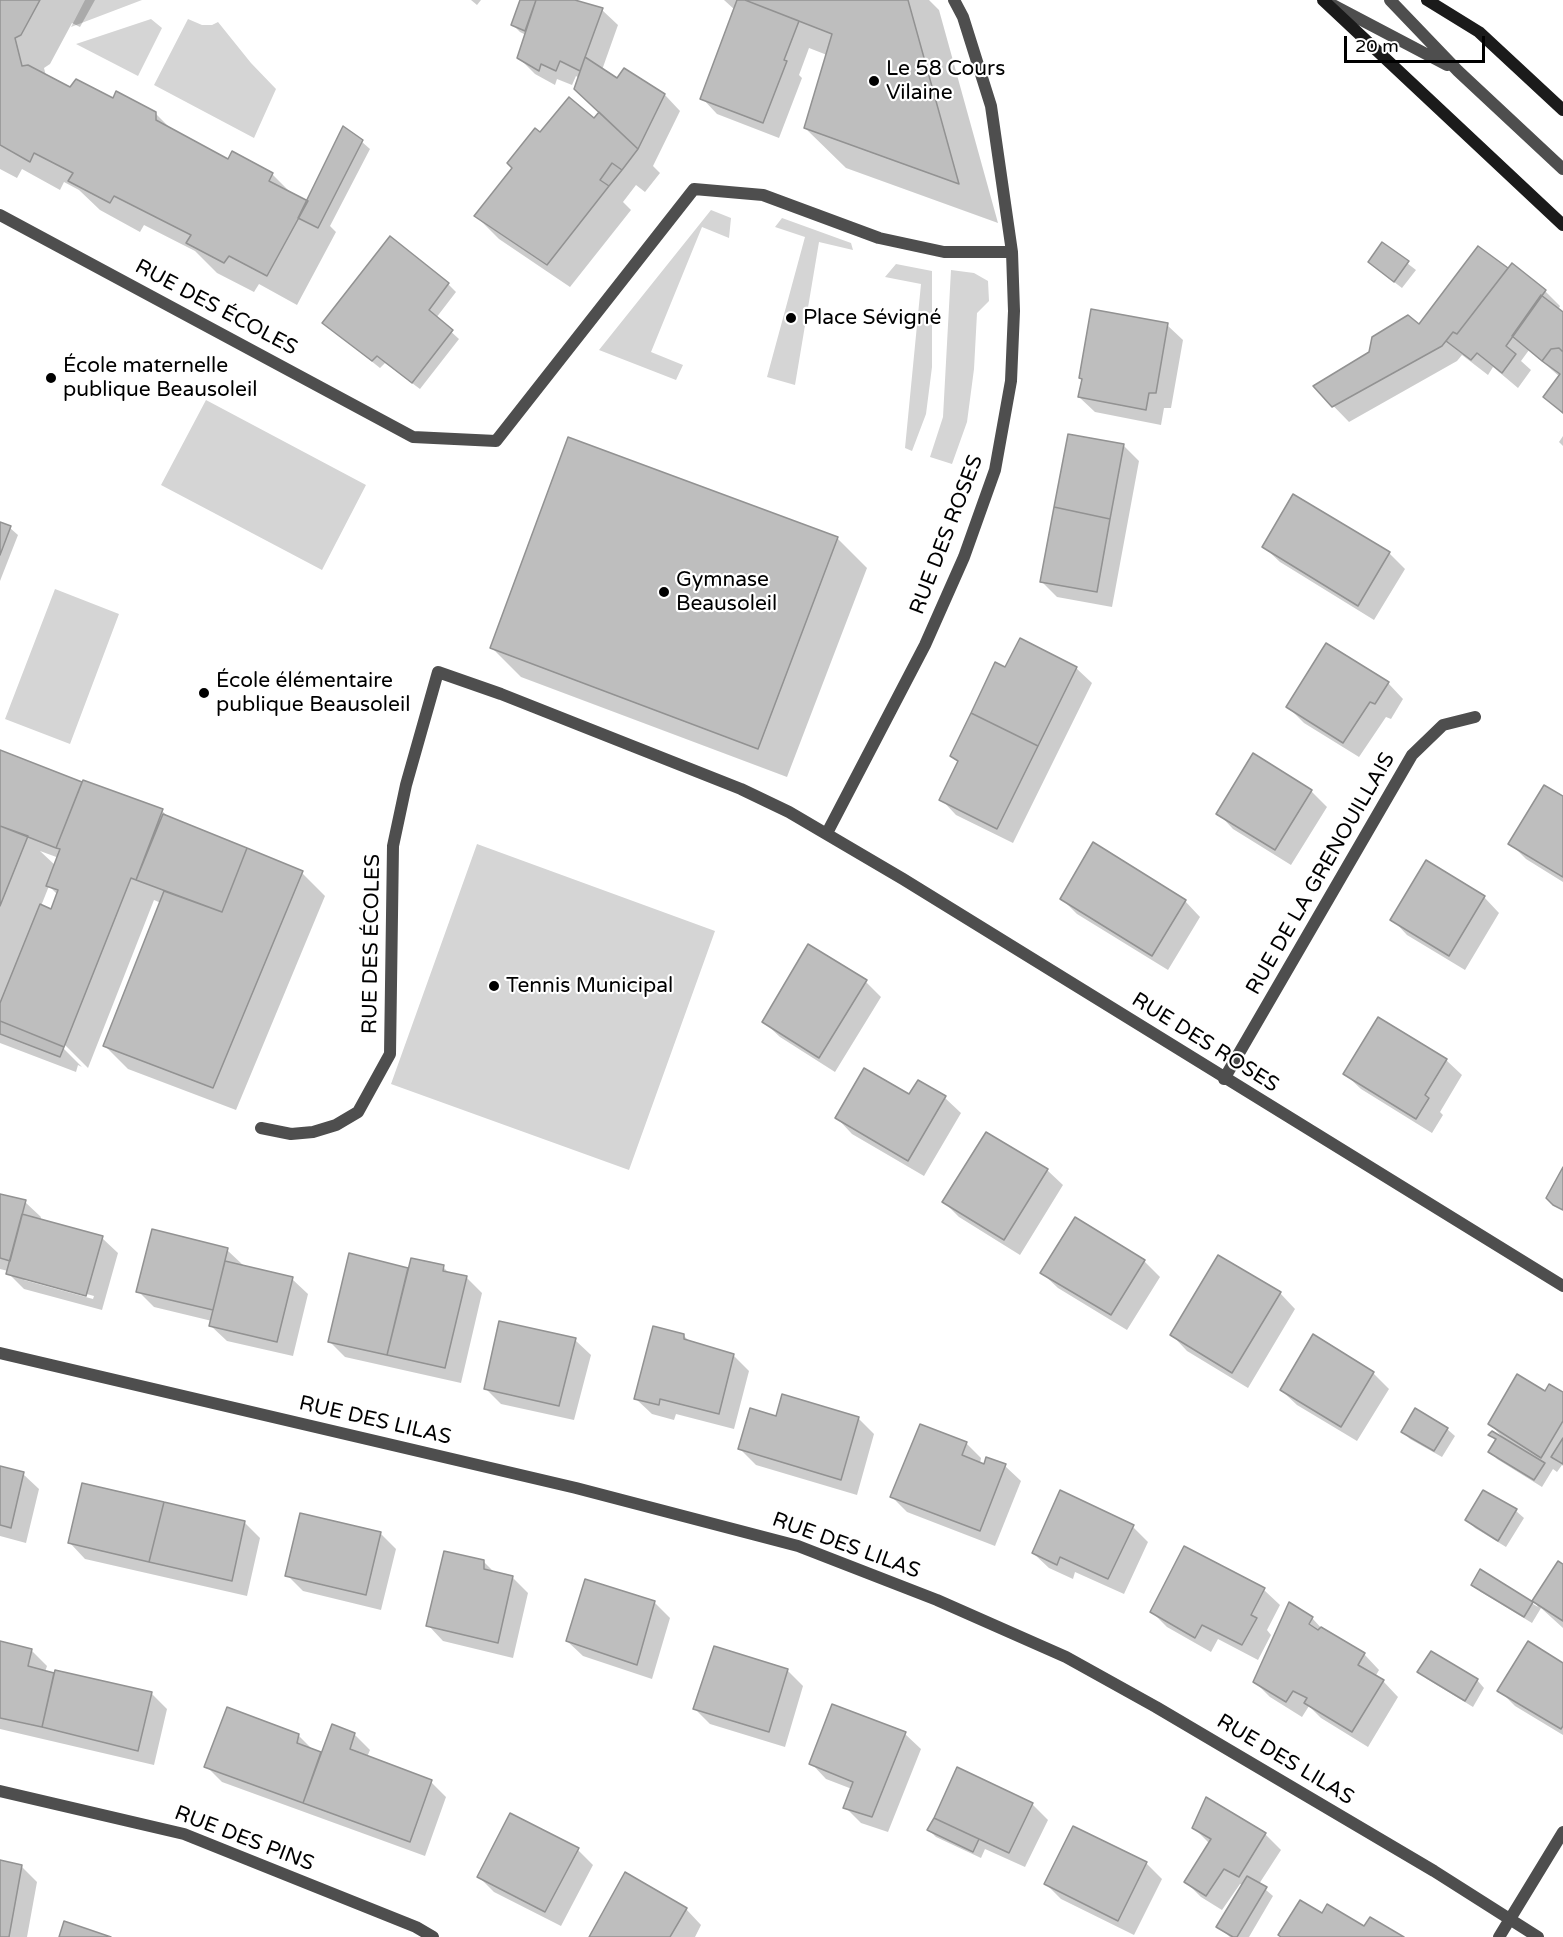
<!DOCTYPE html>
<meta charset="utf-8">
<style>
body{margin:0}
#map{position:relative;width:1563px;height:1937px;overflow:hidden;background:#fff;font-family:"Varela Round",sans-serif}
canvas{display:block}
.scale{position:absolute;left:1344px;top:36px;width:141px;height:27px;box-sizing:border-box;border:3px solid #000;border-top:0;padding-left:8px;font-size:18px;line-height:21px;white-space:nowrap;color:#000;-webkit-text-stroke:4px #fff;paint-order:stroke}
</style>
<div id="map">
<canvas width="1563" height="1937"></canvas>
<div class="scale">20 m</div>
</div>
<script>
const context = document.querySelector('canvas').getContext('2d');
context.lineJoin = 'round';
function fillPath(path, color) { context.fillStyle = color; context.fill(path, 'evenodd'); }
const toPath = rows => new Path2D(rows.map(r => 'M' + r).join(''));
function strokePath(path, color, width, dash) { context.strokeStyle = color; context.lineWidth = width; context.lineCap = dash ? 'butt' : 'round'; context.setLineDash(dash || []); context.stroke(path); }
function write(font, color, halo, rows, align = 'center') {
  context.font = font + ' "Varela Round",sans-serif'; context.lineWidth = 4.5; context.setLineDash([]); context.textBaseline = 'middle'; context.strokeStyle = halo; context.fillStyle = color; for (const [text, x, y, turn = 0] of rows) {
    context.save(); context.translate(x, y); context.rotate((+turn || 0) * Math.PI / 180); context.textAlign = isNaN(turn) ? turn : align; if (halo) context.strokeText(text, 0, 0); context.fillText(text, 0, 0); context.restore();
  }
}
fillPath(toPath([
 [85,0,142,0,71,27],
 [151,19,162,28,138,76,76,44],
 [188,19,202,25,212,25,218,22,251,63,276,89,254,138,154,85],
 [711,210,731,218,729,238,702,227,651,352,683,365,676,380,599,350],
 [782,218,851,243,853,250,819,242,795,385,767,377,805,237,775,227],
 [896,264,932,271,932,367,926,414,912,451,905,448,921,284,885,277],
 [951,270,974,273,988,281,989,301,977,313,974,369,967,422,952,464,930,457,943,417],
 [206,400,366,485,322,570,161,485],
 [55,589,119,614,70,744,5,719],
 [477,844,715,931,629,1170,391,1084]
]), '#d5d5d5');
fillPath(toPath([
 [0,0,95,0,80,27,72,23,50,64,44,68,46,76,70,89,155,113,172,130,228,160,272,174,293,195,308,203,362,142,370,149,330,226,336,232,297,305,259,284,254,292,217,273,195,251,144,225,140,232,100,210,79,190,64,182,60,190,22,169,17,178,0,169],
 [471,0,481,0,477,5],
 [522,0,570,0,602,10,618,25,602,70,617,80,665,95,680,111,653,166,660,173,645,192,636,185,623,202,631,210,570,287,499,239,476,216,541,134,595,120,600,113,579,78,576,76,572,85,557,79,555,85,535,74,519,58,526,35,520,32,512,24],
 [724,0,929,0,939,10,998,223,846,168,805,128,827,55,809,48,799,75,802,78,779,138,717,114,702,98,735,10],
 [1382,244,1416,270,1402,288,1377,269],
 [1478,248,1509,270,1545,291,1560,306,1558,310,1563,313,1563,414,1545,397,1560,377,1529,350,1521,361,1531,370,1518,388,1493,367,1488,375,1462,355,1457,361,1349,422,1315,387,1419,326],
 [448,284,456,292,436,318,459,339,420,389,385,363,380,368,332,330],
 [1167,325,1183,340,1171,408,1164,408,1161,425,1095,412,1079,397,1083,381,1080,378],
 [1563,436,1563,446,1559,442],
 [1124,446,1139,461,1112,607,1057,597,1041,581],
 [0,524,10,528,18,535,0,581],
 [837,538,867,568,787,777,521,677,491,647],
 [1264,547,1389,553,1405,569,1374,620,1280,562],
 [1076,668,1092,683,1013,843,956,815,941,799,959,763,952,756,1006,669],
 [1388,683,1403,699,1391,719,1386,717,1359,757,1304,723,1288,707],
 [0,751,83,785,84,782,162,811,171,819,302,873,325,896,236,1110,128,1069,105,1046,161,903,154,900,88,1068,60,1040,58,1043,82,1067,78,1065,76,1072,0,1043],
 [40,851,59,858,56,866],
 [49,886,58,895,52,911,41,906],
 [1253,756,1311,791,1327,807,1291,865,1233,829,1218,813],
 [1563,798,1563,882,1526,859,1510,843],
 [1484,897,1499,913,1465,970,1407,935,1392,919],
 [1062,899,1185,901,1200,917,1168,970,1077,914],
 [866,982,881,997,835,1072,780,1037,764,1022],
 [1446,1060,1462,1075,1440,1112,1443,1115,1432,1133,1361,1089,1345,1074],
 [918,1082,945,1098,961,1113,924,1176,852,1134,837,1118,909,1096],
 [1047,1170,1063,1185,1020,1255,959,1217,944,1202],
 [0,1195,25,1202,41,1217,40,1221,102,1238,118,1253,102,1310,24,1289,8,1273,8,1271,0,1269],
 [24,1277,94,1296,93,1299,24,1280],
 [227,1250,243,1265,292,1279,308,1294,293,1356,227,1341,211,1326,212,1321,154,1307,138,1291],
 [350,1255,409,1270,443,1267,450,1274,467,1278,482,1293,461,1383,345,1357,329,1341],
 [1144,1261,1160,1277,1127,1330,1058,1288,1042,1273],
 [1280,1293,1295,1309,1248,1388,1187,1351,1172,1335],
 [683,1335,691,1343,733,1355,749,1371,734,1429,676,1414,674,1420,652,1414,636,1399],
 [575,1340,591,1355,574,1420,501,1404,485,1388],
 [1373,1373,1389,1389,1357,1441,1297,1405,1281,1390],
 [1546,1393,1563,1394,1563,1466,1562,1465,1557,1472,1553,1469,1542,1487,1497,1459,1490,1451,1496,1441,1490,1435,1503,1438,1490,1424],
 [858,1418,874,1434,857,1495,756,1465,740,1449],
 [1447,1429,1455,1436,1442,1457,1410,1439,1403,1432],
 [966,1443,981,1458,980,1464,985,1466,1005,1466,1021,1481,995,1546,907,1512,891,1496],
 [0,1468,23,1474,39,1489,26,1543,0,1536],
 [1484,1492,1516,1511,1524,1518,1506,1547,1475,1528,1467,1520],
 [244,1522,260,1538,247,1596,85,1559,70,1543],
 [1133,1527,1148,1542,1124,1594,1075,1572,1073,1579,1049,1568,1033,1553],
 [380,1533,396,1549,381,1610,303,1591,287,1575],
 [1185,1548,1264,1590,1280,1605,1267,1630,1271,1635,1258,1660,1218,1639,1211,1652,1167,1627,1152,1612],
 [483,1561,496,1574,512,1577,528,1593,513,1658,443,1641,428,1625],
 [1563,1566,1563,1628,1541,1608,1532,1623,1481,1592,1473,1585,1481,1572,1538,1607,1534,1601],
 [654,1602,670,1618,652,1679,583,1656,567,1641],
 [1312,1618,1324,1631,1364,1654,1379,1670,1375,1677,1383,1681,1398,1697,1368,1747,1321,1718,1309,1706,1302,1717,1270,1697,1255,1682],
 [0,1643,31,1650,47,1666,45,1672,152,1694,167,1709,154,1765,0,1729],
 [1563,1664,1563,1735,1515,1706,1499,1690],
 [787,1670,803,1686,785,1747,710,1724,695,1709],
 [1419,1672,1477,1680,1484,1688,1473,1707,1427,1679],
 [354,1734,370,1750,367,1757,431,1782,446,1797,425,1856,222,1782,206,1766,298,1735,314,1751,322,1754],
 [905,1734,921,1749,888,1832,861,1823,845,1807,852,1789,826,1779,811,1763],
 [1207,1799,1265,1834,1281,1850,1259,1884,1273,1896,1249,1937,1230,1937,1218,1927,1243,1885,1240,1884,1222,1910,1201,1897,1186,1882,1210,1844,1194,1828],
 [1032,1804,1048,1820,1025,1867,985,1849,981,1858,936,1837,929,1830,935,1818],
 [1074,1828,1146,1863,1162,1879,1134,1935,1061,1899,1046,1884],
 [578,1850,593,1865,561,1926,494,1892,479,1877],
 [0,1862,21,1866,37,1882,27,1937,0,1937],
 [686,1909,701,1925,695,1937,591,1937]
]), '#0003');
const building = toPath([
 [0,0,40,0,21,35,15,38,22,66,28,65,70,87,76,79,113,98,116,91,156,112,156,120,228,159,232,151,273,173,269,181,308,201,267,276,229,256,224,263,186,243,191,235,114,196,110,203,68,181,73,173,34,153,30,162,0,145,0,0],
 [520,0,536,0,525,31,511,25,520,0],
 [536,0,575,0,603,8,580,71,560,61,556,71,541,64,539,71,517,58,536,0],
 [737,0,745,0,799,21,784,60,787,61,763,123,700,99,737,0],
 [745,0,908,0,959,184,804,128,832,34,745,0],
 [585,57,617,78,624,68,665,94,638,149,574,89,585,57],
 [569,97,594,118,599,112,638,149,622,170,612,163,600,180,609,186,547,265,474,216,512,168,507,163,535,128,540,132,569,97],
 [343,126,363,140,318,228,298,218,343,126],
 [612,163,622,170,609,186,600,180,612,163],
 [390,236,449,283,429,310,453,330,412,383,377,356,372,361,322,323,390,236],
 [1382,242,1409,261,1394,282,1368,262,1382,242],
 [1478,246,1508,268,1457,334,1453,332,1442,346,1332,407,1313,386,1369,352,1372,337,1408,315,1419,324,1478,246],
 [1512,263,1546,290,1506,346,1516,354,1502,373,1477,353,1471,360,1446,341,1453,332,1457,334,1512,263],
 [1541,295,1563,312,1563,352,1559,348,1551,349,1542,361,1512,336,1541,295],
 [1091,309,1168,323,1156,393,1149,393,1146,410,1078,397,1082,379,1079,378,1091,309],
 [1559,348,1563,352,1563,413,1543,397,1560,374,1542,361,1551,349,1559,348],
 [1068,434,1124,444,1110,519,1054,507,1068,434],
 [568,437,838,537,758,749,490,648,568,437],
 [1293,494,1390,552,1358,606,1262,547,1293,494],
 [1054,507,1110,519,1097,592,1040,582,1054,507],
 [0,522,11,526,0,555,0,522],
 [1020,638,1077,667,1038,746,971,713,995,662,1005,667,1020,638],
 [1326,643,1389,682,1375,704,1370,702,1343,743,1286,707,1326,643],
 [971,713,1038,746,997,829,939,800,958,761,950,756,971,713],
 [0,750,82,782,56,848,0,826,0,750],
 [1253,753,1312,790,1275,850,1216,814,1253,753],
 [83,780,163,809,136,880,131,878,64,1047,0,1021,0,1003,40,904,51,909,58,890,46,886,60,849,56,848,83,780],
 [1544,785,1563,796,1563,877,1508,844,1544,785],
 [163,814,247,848,222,912,136,880,163,814],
 [0,826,28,836,0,906,0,826],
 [1093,842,1186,900,1152,956,1060,899,1093,842],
 [247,848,303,871,213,1088,103,1046,164,891,222,912,247,848],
 [1426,860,1485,896,1449,956,1390,920,1426,860],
 [808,944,867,980,819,1058,762,1022,808,944],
 [1378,1017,1447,1059,1425,1095,1429,1098,1416,1119,1343,1074,1378,1017],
 [0,1021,64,1047,60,1057,0,1034,0,1021],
 [864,1068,909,1094,918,1080,946,1096,908,1161,835,1118,864,1068],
 [986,1132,1048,1169,1004,1240,942,1202,986,1132],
 [1563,1167,1563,1210,1553,1205,1546,1198,1563,1167],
 [0,1194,26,1200,10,1261,0,1258,0,1194],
 [22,1214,103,1236,86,1296,6,1274,22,1214],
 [1075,1217,1145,1260,1111,1315,1040,1273,1075,1217],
 [152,1229,228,1248,213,1310,136,1292,152,1229],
 [349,1253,408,1268,387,1355,328,1342,349,1253],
 [1218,1255,1281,1292,1232,1373,1170,1335,1218,1255],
 [411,1258,444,1265,443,1271,467,1276,445,1368,387,1355,411,1258],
 [225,1261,293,1277,277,1342,209,1326,225,1261],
 [499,1321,576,1338,559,1406,484,1389,499,1321],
 [653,1326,684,1334,684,1339,734,1354,719,1414,660,1399,659,1405,634,1399,653,1326],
 [1313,1334,1374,1372,1341,1427,1280,1390,1313,1334],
 [1517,1374,1545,1391,1549,1384,1563,1392,1563,1421,1541,1458,1488,1424,1517,1374],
 [782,1394,859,1417,841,1480,738,1449,750,1408,776,1416,782,1394],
 [1415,1408,1448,1428,1434,1451,1401,1432,1415,1408],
 [920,1424,967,1442,962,1455,984,1464,986,1457,1006,1464,980,1531,890,1497,920,1424],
 [1492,1431,1545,1463,1534,1480,1488,1452,1496,1439,1488,1435,1492,1431],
 [1563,1438,1563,1464,1551,1457,1563,1438],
 [0,1466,24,1472,11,1528,0,1525,0,1466],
 [82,1483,164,1502,149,1562,68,1543,82,1483],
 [1060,1490,1134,1525,1108,1579,1060,1557,1057,1565,1032,1553,1060,1490],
 [1483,1490,1517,1509,1498,1541,1465,1520,1483,1490],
 [164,1502,245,1521,232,1581,149,1562,164,1502],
 [300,1513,381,1532,366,1595,285,1576,300,1513],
 [1184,1546,1265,1588,1251,1615,1257,1618,1242,1645,1202,1625,1195,1638,1150,1612,1184,1546],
 [444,1551,484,1560,484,1569,513,1576,498,1643,426,1626,444,1551],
 [1558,1561,1563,1564,1563,1621,1532,1601,1558,1561],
 [1480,1569,1533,1602,1524,1617,1471,1585,1480,1569],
 [585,1579,655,1601,637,1665,566,1641,585,1579],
 [1289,1602,1313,1617,1309,1624,1318,1630,1321,1627,1365,1653,1358,1665,1384,1680,1352,1732,1304,1703,1307,1698,1293,1691,1286,1702,1253,1682,1289,1602],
 [0,1641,32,1649,28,1666,54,1673,42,1727,0,1718,0,1641],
 [1528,1641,1563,1663,1563,1726,1561,1729,1497,1691,1528,1641],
 [714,1646,788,1669,769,1732,693,1709,714,1646],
 [1431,1651,1478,1679,1465,1701,1417,1672,1431,1651],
 [55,1670,152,1692,138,1751,42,1727,55,1670],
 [832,1704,906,1732,872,1817,843,1808,853,1782,809,1764,832,1704],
 [227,1707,299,1734,297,1743,321,1752,303,1803,204,1767,227,1707],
 [332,1724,355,1733,350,1749,432,1780,410,1842,303,1803,332,1724],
 [957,1767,1033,1803,1009,1853,934,1818,957,1767],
 [1206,1797,1266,1833,1239,1877,1224,1869,1206,1896,1184,1882,1211,1839,1192,1828,1206,1797],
 [510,1813,579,1848,545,1912,477,1877,510,1813],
 [934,1818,979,1839,973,1852,927,1830,934,1818],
 [1073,1826,1147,1862,1118,1921,1044,1884,1073,1826],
 [0,1860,22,1865,9,1937,0,1937,0,1860],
 [625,1872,687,1908,670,1937,589,1937,625,1872],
 [1247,1876,1267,1887,1237,1937,1233,1937,1216,1927,1247,1876],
 [1300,1900,1322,1913,1327,1904,1364,1926,1370,1917,1404,1937,1281,1937,1278,1935,1300,1900],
 [64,1921,111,1937,59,1937,64,1921]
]);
fillPath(building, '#bebebe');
strokePath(building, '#929292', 1.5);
strokePath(toPath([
 [1390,0,1458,71,1563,169],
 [1329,3,1447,65]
]), '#4e4e4e', 12);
strokePath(toPath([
 [0,215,413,437,496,441,694,189,763,195,879,238,944,252,1012,252],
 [827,833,925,645,964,557,995,470,1011,381,1014,311,1012,252,991,106,963,17,954,0],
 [1224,1079,1412,755,1443,725,1475,717],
 [261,1128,291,1134,313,1132,336,1125,358,1112,390,1054,393,846,406,785,438,672,501,694,741,789,789,812,903,879,1563,1286],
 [0,1353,576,1488,798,1546,937,1600,1066,1657,1156,1707,1434,1871,1538,1937],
 [0,1791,184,1834,416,1927,433,1937],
 [1499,1937,1563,1832]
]), '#4e4e4e', 12);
strokePath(toPath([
 [1323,0,1563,225],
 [1427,0,1479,32,1563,110]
]), '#1b1b1b', 12);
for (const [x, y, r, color] of [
 [874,81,6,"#000"],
 [791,318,6,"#000"],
 [51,378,6,"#000"],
 [664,592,6,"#000"],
 [204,693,6,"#000"],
 [494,986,6,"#000"]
]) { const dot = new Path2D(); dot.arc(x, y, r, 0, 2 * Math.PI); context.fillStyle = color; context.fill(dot); strokePath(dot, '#fff', 2); }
write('21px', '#000', '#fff', [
 ["Le 58 Cours",886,69],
 ["Vilaine",886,93],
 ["Place Sévigné",803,318],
 ["École maternelle",63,366],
 ["publique Beausoleil",63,390],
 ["Gymnase",676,580],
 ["Beausoleil",676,604],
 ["École élémentaire",216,681],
 ["publique Beausoleil",216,705],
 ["Tennis Municipal",506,986]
], 'left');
write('21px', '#000', '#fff', [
 ["RUE DES ÉCOLES",216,308,28],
 ["RUE DES ROSES",947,535,-69],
 ["RUE DE LA GRENOUILLAIS",1321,874,-60],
 ["RUE DES ÉCOLES",372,944,-89],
 ["RUE DES ROSES",1205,1043,32],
 ["RUE DES LILAS",375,1421,13],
 ["RUE DES LILAS",846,1546,20],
 ["RUE DES LILAS",1285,1760,31],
 ["RUE DES PINS",244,1839,21]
]);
</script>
